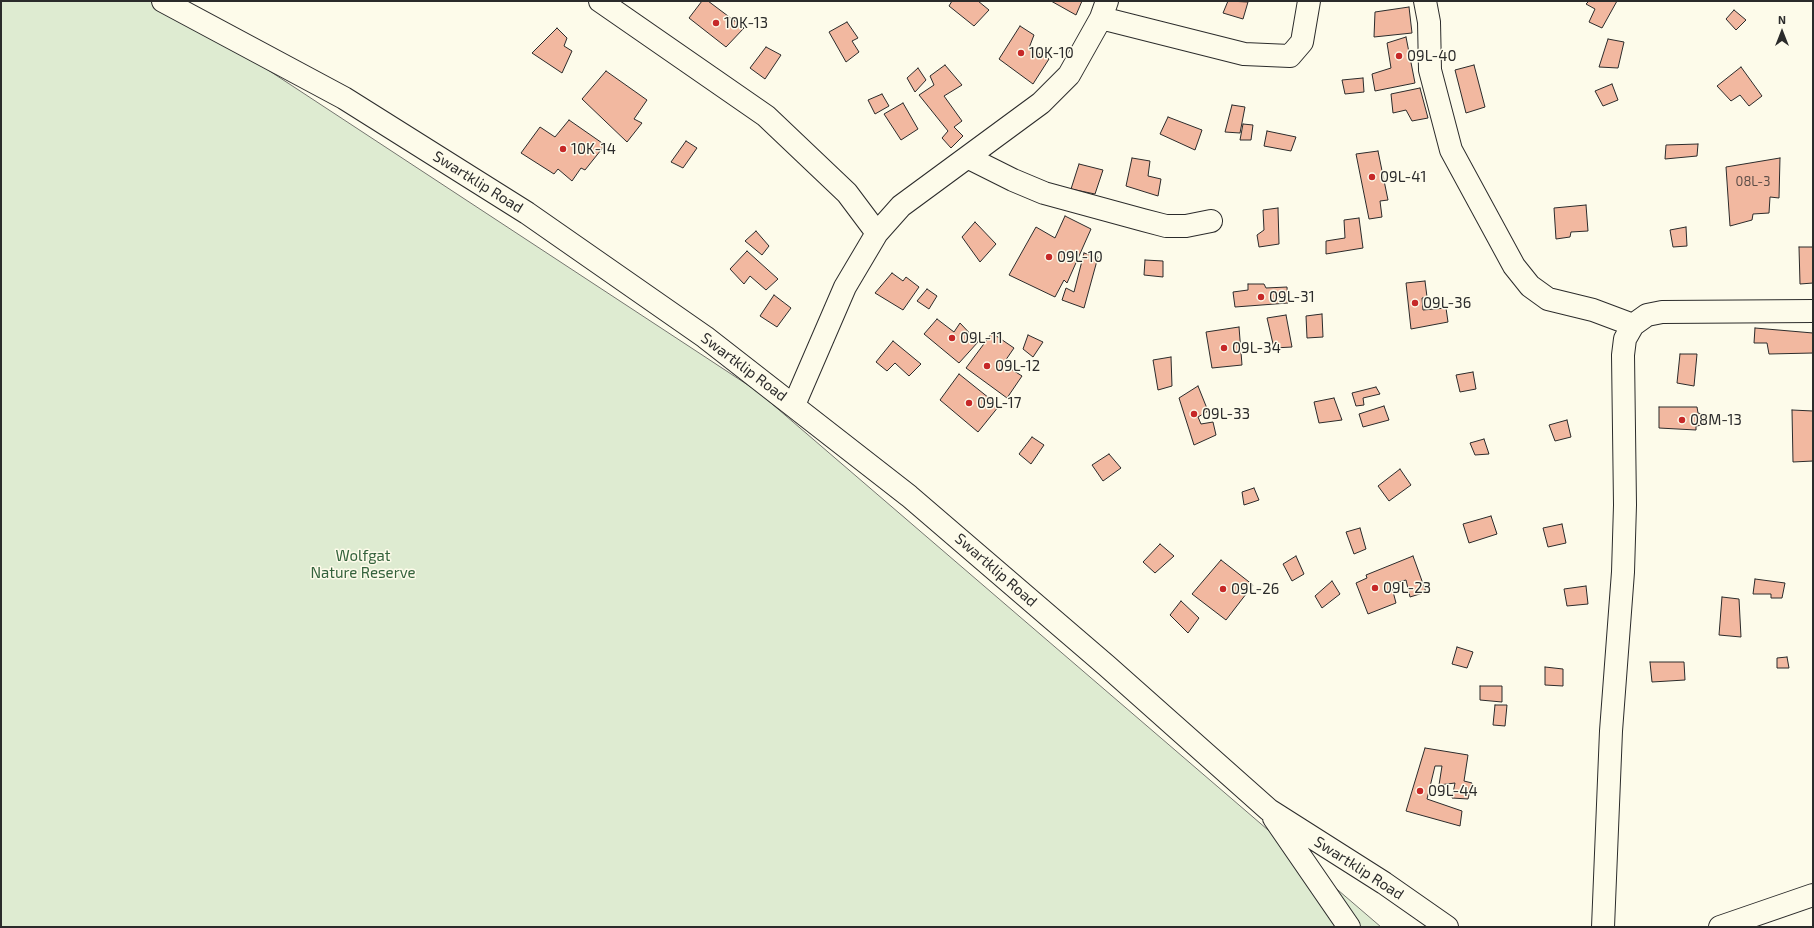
<!DOCTYPE html>
<style>
body{margin:0}
#map{position:relative;width:1814px;height:928px;overflow:hidden;background:#fdfbea;font-family:"Exo 2",sans-serif}
canvas{display:block}
.frame{position:absolute;inset:0;border:2px solid #2b2b2b;pointer-events:none}
.north{position:absolute;left:1762px;top:12px;width:40px;height:40px;-webkit-text-stroke:3px #fdfbea;paint-order:stroke;rotate:0deg;font-size:11px;font-weight:700;line-height:16px;text-align:center;color:#2b2b2b}
.north::after{content:'';display:block;margin:auto;width:14px;height:18px;background:#2b2b2b;clip-path:polygon(50% 0,100% 100%,50% 72%,0 100%)}
</style>
<div id="map">
<canvas width="1814" height="928"></canvas>
<div class="frame"></div>
<div class="north">N</div>
</div>
<script>
const context = document.querySelector('canvas').getContext('2d');
context.lineJoin = 'round';
function fillPath(path, color) { context.fillStyle = color; context.fill(path, 'evenodd'); }
const toPath = rows => new Path2D(rows.map(r => 'M' + r).join(''));
function strokePath(path, color, width, dash) { context.strokeStyle = color; context.lineWidth = width; context.lineCap = dash ? 'butt' : 'round'; context.setLineDash(dash || []); context.stroke(path); }
function write(font, color, halo, rows, align = 'center') {
  context.font = font + ' "Exo 2",sans-serif'; context.lineWidth = 3; context.setLineDash([]); context.textBaseline = 'middle'; context.strokeStyle = halo; context.fillStyle = color; for (const [text, x, y, turn = 0] of rows) {
    context.save(); context.translate(x, y); context.rotate((+turn || 0) * Math.PI / 180); context.textAlign = isNaN(turn) ? turn : align; if (halo) context.strokeText(text, 0, 0); context.fillText(text, 0, 0); context.restore();
  }
}
const green = toPath([
 [1,1,163,1,757,391,1381,927,1,927,1,1]
]);
fillPath(green, '#deebd1');
strokePath(green, '#74746e', 1);
const building = toPath([
 [702,1,708,1,744,28,726,47,689,18,702,1],
 [952,1,978,1,989,10,974,26,949,6,952,1],
 [1051,1,1082,1,1076,15,1051,1],
 [1228,1,1248,2,1243,19,1223,13,1228,1],
 [1589,1,1617,1,1602,28,1589,22,1595,9,1586,4,1589,1],
 [1409,7,1412,33,1374,37,1375,12,1409,7],
 [1734,10,1746,20,1736,30,1726,19,1734,10],
 [847,22,858,38,852,41,859,52,846,62,829,32,847,22],
 [1020,26,1034,35,1029,48,1049,59,1033,84,999,59,1020,26],
 [557,28,567,38,564,46,572,51,562,73,532,53,557,28],
 [1406,37,1415,83,1375,91,1372,74,1391,68,1387,43,1406,37],
 [1608,39,1624,42,1618,68,1599,67,1608,39],
 [766,47,781,55,765,79,750,68,766,47],
 [945,65,962,85,944,96,962,121,954,127,963,136,951,148,942,138,948,131,919,95,934,85,930,76,945,65],
 [1474,65,1485,107,1466,113,1455,70,1474,65],
 [1741,67,1762,96,1749,106,1740,95,1731,101,1717,86,1741,67],
 [918,68,926,80,915,92,907,78,918,68],
 [606,71,647,100,634,119,642,123,627,142,582,99,606,71],
 [1363,78,1364,92,1345,94,1342,80,1363,78],
 [1612,84,1618,100,1603,106,1595,91,1612,84],
 [1420,88,1428,118,1412,121,1406,110,1393,113,1391,94,1420,88],
 [882,94,889,106,875,114,868,100,882,94],
 [903,103,918,129,901,140,884,114,903,103],
 [1232,105,1245,107,1240,133,1225,132,1232,105],
 [1168,117,1202,130,1195,150,1160,134,1168,117],
 [569,120,605,145,585,170,581,168,572,181,558,169,554,174,521,153,540,127,555,137,569,120],
 [1243,124,1253,125,1251,140,1240,140,1243,124],
 [1267,131,1296,137,1291,151,1264,146,1267,131],
 [686,141,697,148,683,168,671,162,686,141],
 [1698,144,1697,156,1665,159,1666,145,1698,144],
 [1378,151,1388,200,1380,201,1382,217,1369,219,1356,154,1378,151],
 [1132,158,1150,161,1148,176,1161,179,1158,196,1126,186,1132,158],
 [1780,158,1779,198,1770,197,1769,213,1753,214,1752,220,1730,226,1726,167,1780,158],
 [1079,164,1103,170,1095,194,1071,189,1079,164],
 [1586,205,1588,231,1571,232,1570,237,1556,239,1554,208,1586,205],
 [1278,208,1279,244,1259,247,1257,235,1264,230,1263,210,1278,208],
 [1065,216,1091,229,1067,283,1064,280,1055,297,1009,275,1036,227,1055,238,1065,216],
 [1359,218,1363,248,1326,254,1326,241,1345,238,1344,220,1359,218],
 [975,222,996,244,980,262,962,237,975,222],
 [1686,227,1687,246,1673,247,1670,230,1686,227],
 [756,231,769,246,762,255,745,241,756,231],
 [1799,247,1813,247,1813,283,1800,284,1799,247],
 [747,251,778,279,766,290,750,276,744,284,730,269,747,251],
 [1084,253,1098,257,1084,308,1062,300,1066,288,1074,292,1084,253],
 [1145,260,1163,261,1163,277,1144,275,1145,260],
 [892,273,903,281,906,277,919,287,903,310,875,293,892,273],
 [1425,281,1427,297,1422,298,1423,310,1446,308,1448,322,1411,329,1406,283,1425,281],
 [1248,284,1264,284,1266,288,1287,287,1288,303,1235,307,1233,292,1248,290,1248,284],
 [927,289,937,296,929,309,917,301,927,289],
 [774,295,791,308,777,327,760,316,774,295],
 [1322,314,1323,337,1307,338,1306,316,1322,314],
 [1286,315,1292,347,1274,348,1267,318,1286,315],
 [937,319,954,332,960,323,978,342,959,363,924,334,937,319],
 [1239,327,1242,365,1212,368,1206,332,1239,327],
 [1755,328,1813,333,1813,353,1769,354,1767,343,1754,343,1755,328],
 [992,333,1014,348,1003,364,1022,376,1007,398,966,368,992,333],
 [1028,335,1043,342,1033,357,1023,349,1028,335],
 [893,341,921,364,909,376,895,363,887,371,876,362,893,341],
 [1680,354,1697,354,1694,386,1677,383,1680,354],
 [1171,357,1172,386,1158,390,1153,360,1171,357],
 [1473,372,1476,389,1460,392,1456,375,1473,372],
 [959,374,999,406,978,432,940,400,959,374],
 [1198,386,1208,411,1198,417,1201,424,1213,422,1216,435,1194,445,1179,398,1198,386],
 [1376,387,1380,394,1363,398,1364,405,1356,406,1352,393,1376,387],
 [1334,398,1342,420,1319,423,1314,402,1334,398],
 [1384,406,1389,420,1363,427,1359,414,1384,406],
 [1659,407,1697,407,1698,413,1705,415,1703,425,1696,426,1696,430,1659,428,1659,407],
 [1792,410,1813,411,1813,461,1793,462,1792,410],
 [1567,420,1571,437,1555,441,1549,425,1567,420],
 [1032,437,1044,445,1031,464,1019,454,1032,437],
 [1484,439,1489,454,1475,455,1470,443,1484,439],
 [1109,454,1121,468,1103,481,1092,465,1109,454],
 [1400,469,1411,485,1389,501,1378,486,1400,469],
 [1254,488,1259,500,1244,505,1242,492,1254,488],
 [1491,516,1497,534,1469,543,1463,524,1491,516],
 [1562,524,1566,543,1548,547,1543,528,1562,524],
 [1360,528,1366,549,1354,554,1346,532,1360,528],
 [1160,544,1174,556,1155,573,1143,562,1160,544],
 [1296,556,1304,574,1292,581,1283,564,1296,556],
 [1413,556,1426,592,1410,597,1406,580,1391,584,1396,603,1368,614,1356,583,1367,578,1366,575,1413,556],
 [1221,560,1253,585,1226,620,1192,594,1221,560],
 [1755,579,1785,583,1782,598,1771,598,1771,594,1753,594,1755,579],
 [1332,581,1340,594,1322,608,1315,596,1332,581],
 [1586,586,1588,604,1567,606,1564,589,1586,586],
 [1722,597,1739,599,1741,637,1719,635,1722,597],
 [1181,601,1199,618,1188,633,1170,615,1181,601],
 [1457,647,1473,652,1467,668,1452,664,1457,647],
 [1787,657,1789,668,1777,668,1777,658,1787,657],
 [1650,662,1684,662,1685,680,1652,682,1650,662],
 [1545,667,1563,669,1563,686,1545,685,1545,667],
 [1480,686,1502,686,1502,702,1480,700,1480,686],
 [1495,705,1507,705,1505,726,1493,725,1495,705],
 [1425,748,1468,755,1464,781,1472,783,1468,799,1452,798,1455,783,1439,785,1442,766,1435,766,1427,799,1462,811,1460,826,1406,811,1425,748]
]);
fillPath(building, '#f2b8a0');
strokePath(building, '#2b2b2b', 1);
const minor = toPath([
 [600,1,766,116,847,193,877,233],
 [1425,1,1429,22,1430,70,1451,150,1514,266,1530,286,1548,299,1593,310,1633,325],
 [1101,18,1244,54,1290,56,1302,42,1309,1],
 [969,158,1013,180,1044,193,1143,220,1166,226,1186,226,1211,221],
 [794,405,845,287,877,233,901,206,1041,103,1069,75,1101,18,1107,1],
 [1603,927,1611,731,1623,572,1625,505,1623,355,1625,339,1633,325,1647,315,1662,312,1813,311]
]);
const major = toPath([
 [163,1,344,98,527,213,705,337,909,496,1107,666,1269,810,1384,883,1447,927],
 [1274,818,1349,927],
 [1720,927,1813,895]
]);
strokePath(minor, '#2b2b2b', 24);
strokePath(major, '#2b2b2b', 24);
strokePath(minor, '#fdfbea', 22);
strokePath(major, '#fdfbea', 22);
for (const [x, y, r, color] of [
 [716,23,4,"#c62828"],
 [1021,53,4,"#c62828"],
 [1399,56,4,"#c62828"],
 [563,149,4,"#c62828"],
 [1372,177,4,"#c62828"],
 [1049,257,4,"#c62828"],
 [1261,297,4,"#c62828"],
 [1415,303,4,"#c62828"],
 [952,338,4,"#c62828"],
 [1224,348,4,"#c62828"],
 [987,366,4,"#c62828"],
 [969,403,4,"#c62828"],
 [1194,414,4,"#c62828"],
 [1682,420,4,"#c62828"],
 [1375,588,4,"#c62828"],
 [1223,589,4,"#c62828"],
 [1420,791,4,"#c62828"]
]) { const dot = new Path2D(); dot.arc(x, y, r, 0, 2 * Math.PI); context.fillStyle = color; context.fill(dot); strokePath(dot, '#fdfbea', 1.5); }
write('13px', '#5d4e48', null, [
 ["08L-3",1753,182]
]);
write('15px', '#2b2b2b', '#fdfbea', [
 ["10K-13",724,23],
 ["10K-10",1029,53],
 ["09L-40",1407,56],
 ["10K-14",571,149],
 ["09L-41",1380,177],
 ["09L-10",1057,257],
 ["09L-31",1269,297],
 ["09L-36",1423,303],
 ["09L-11",960,338],
 ["09L-34",1232,348],
 ["09L-12",995,366],
 ["09L-17",977,403],
 ["09L-33",1202,414],
 ["08M-13",1690,420],
 ["09L-23",1383,588],
 ["09L-26",1231,589],
 ["09L-44",1428,791]
], 'left');
write('15px', '#2b2b2b', '#fdfbea', [
 ["Swartklip Road",478,182,32],
 ["Swartklip Road",744,367,37],
 ["Swartklip Road",996,570,41],
 ["Swartklip Road",1359,868,33]
]);
write('15px', '#34623c', '#fdfbea', [
 ["Wolfgat",363,556],
 ["Nature Reserve",363,573]
]);
</script>
